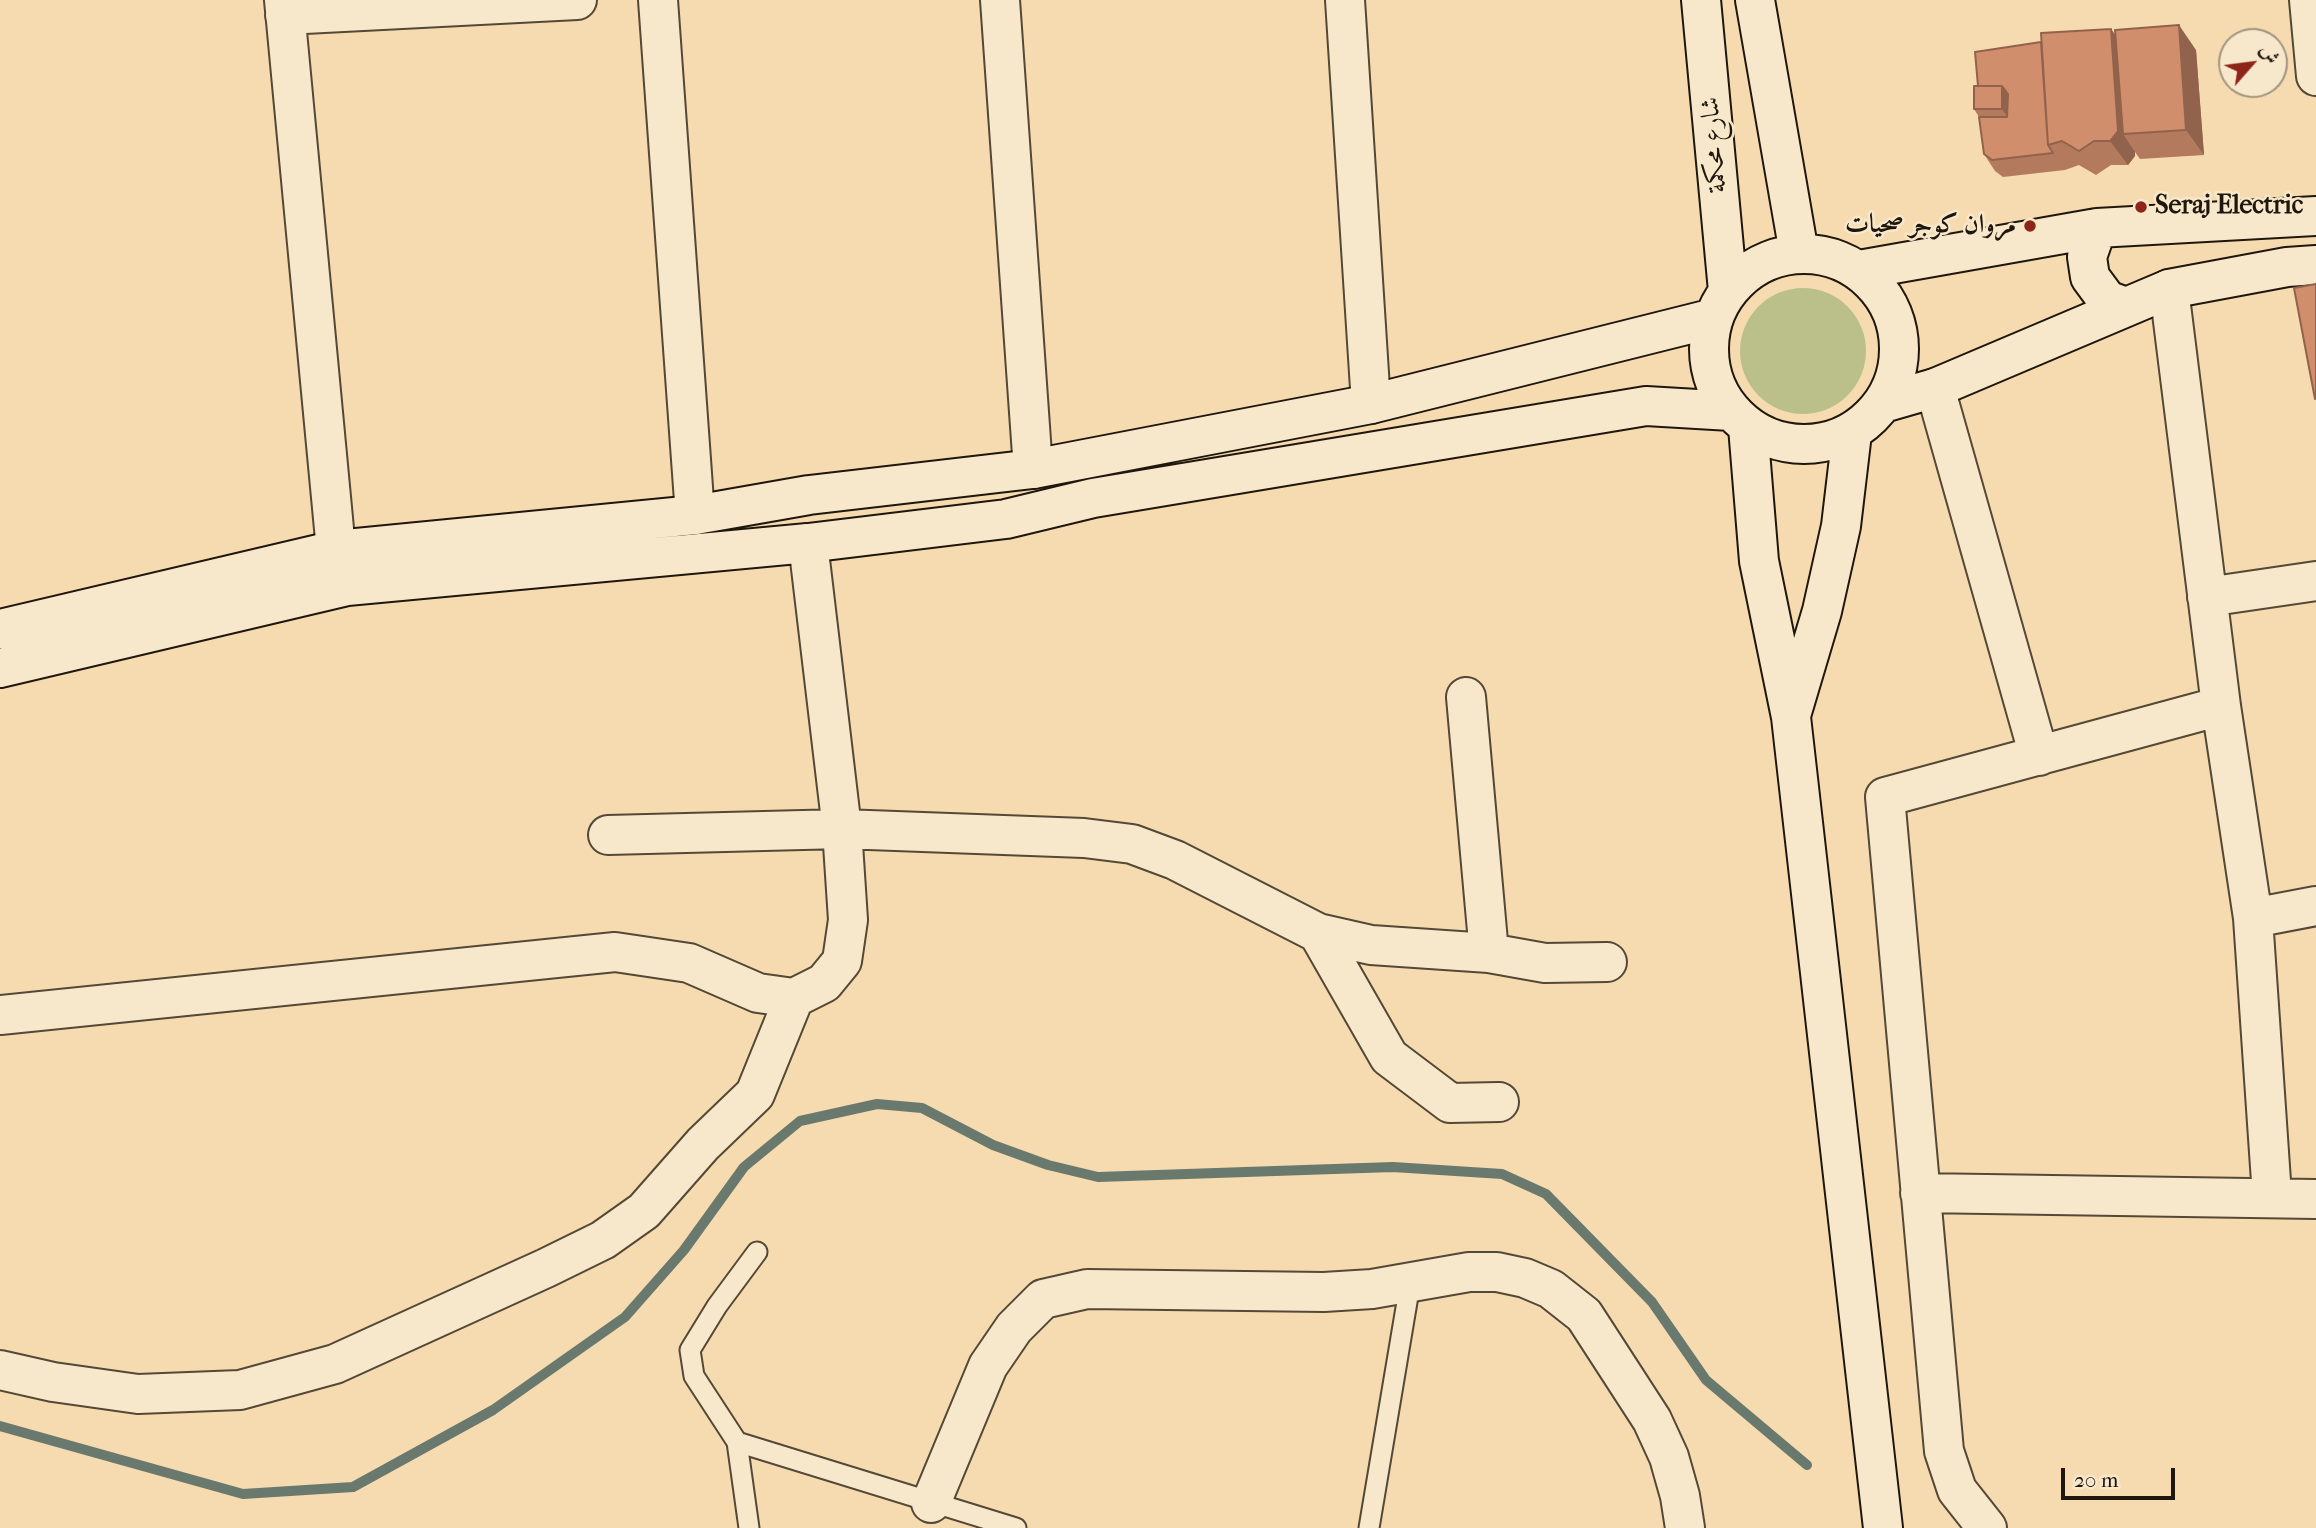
<!DOCTYPE html>
<meta charset="utf-8">
<style>
body{margin:0}
#map{position:relative;width:2316px;height:1528px;overflow:hidden;background:#f5dbaf;font-family:"IM FELL French Canon",Amiri,serif}
canvas{display:block}
.north{position:absolute;left:2218px;top:28px;width:70px;height:70px;box-sizing:border-box;background:#f8e8cb;border:2px solid #a1947f;border-radius:50%;rotate:62deg;font-size:19px;font-weight:700;line-height:28px;text-align:center;color:#1f170d}
.north::after{content:'';display:block;margin:auto;width:24px;height:32px;background:#8f2418;clip-path:polygon(50% 0,100% 100%,50% 72%,0 100%)}
.scale{position:absolute;left:2061px;top:1468px;width:114px;height:32px;box-sizing:border-box;border:4px solid #1f170d;border-top:0;padding-left:9px;font-size:21px;line-height:24px;white-space:nowrap;color:#1f170d;-webkit-text-stroke:5px #f8e8cb;paint-order:stroke}
</style>
<div id="map">
<canvas width="2316" height="1528"></canvas>
<div class="north">ش</div>
<div class="scale">20 m</div>
</div>
<script>
const context = document.querySelector('canvas').getContext('2d');
context.lineJoin = 'round';
function fillPath(path, color) { context.fillStyle = color; context.fill(path, 'evenodd'); }
const toPath = rows => new Path2D(rows.map(r => 'M' + r).join(''));
function strokePath(path, color, width, dash) { context.strokeStyle = color; context.lineWidth = width; context.lineCap = dash ? 'butt' : 'round'; context.setLineDash(dash || []); context.stroke(path); }
function write(font, color, halo, rows, align = 'center') {
  context.font = font + ' "IM FELL French Canon",Amiri,serif'; context.lineWidth = 5; context.setLineDash([]); context.textBaseline = 'middle'; context.strokeStyle = halo; context.fillStyle = color; for (const [text, x, y, turn = 0] of rows) {
    context.save(); context.translate(x, y); context.rotate((+turn || 0) * Math.PI / 180); context.textAlign = isNaN(turn) ? turn : align; if (halo) context.strokeText(text, 0, 0); context.fillText(text, 0, 0); context.restore();
  }
}
fillPath(toPath([
 '1740 351a63 63 0 1 1 126 0a63 63 0 1 1-126 0Z'
]), '#bbc08b');
strokePath(toPath([
 [0,1426,243,1494,353,1487,493,1410,625,1317,684,1250,744,1167,800,1121,877,1104,922,1108,993,1145,1048,1165,1098,1177,1393,1167,1502,1174,1546,1194,1652,1302,1706,1380,1807,1465]
]), '#6a796e', 10);
const lane = toPath([
 [737,1442,1016,1528],
 [749,1528,737,1442,694,1376,690,1350,717,1306,757,1252],
 [1369,1528,1410,1284]
]);
const street = toPath([
 [284,0,336,550],
 [658,0,695,515],
 [1000,0,1033,469],
 [1345,0,1371,404],
 [2309,0,2316,76],
 [285,15,577,0],
 [2169,289,2221,706,2253,918,2272,1196],
 [1935,388,2039,756],
 [2207,597,2316,581],
 [1466,697,1489,953],
 [608,835,842,829,1084,838,1132,844,1175,860,1318,933,1371,945,1489,953,1545,963,1607,962],
 [2253,918,2316,906],
 [1318,933,1389,1057,1450,1103,1499,1102],
 [0,1015,615,952,689,963,758,993,794,998,824,983,842,961,848,920,842,829,808,543],
 [1920,1193,2316,1199],
 [0,1370,53,1382,138,1394,240,1390,335,1364,546,1268,603,1240,644,1211,703,1144,755,1094,794,998],
 [931,1503,988,1366,1014,1328,1043,1299,1087,1289,1324,1292,1372,1289,1469,1272,1497,1272,1525,1278,1551,1289,1584,1315,1652,1420,1669,1457,1680,1496,1685,1528],
 [1987,1528,1957,1490,1944,1451,1885,797,2221,706]
]);
const secondary = toPath([
 [1701,0,1728,291],
 [1755,0,1799,253],
 [2097,228,2087,257,2090,277,2107,300,2123,306],
 '1709 349a95 95 0 1 1 190 0a95 95 0 1 1-190 0Z',
 [1859,270,2097,228,2316,216],
 [1883,403,1935,388,2169,289,2287,267,2316,265],
 [1748,427,1759,561,1791,717,1883,1528],
 [0,629,336,550,695,515,809,495,1033,469,1371,404,1714,318],
 [0,668,347,586,808,543,1006,519,1093,498,1646,406,1731,411],
 [1792,712,1822,611,1841,526,1852,433]
]);
strokePath(lane, '#544836', 23);
strokePath(street, '#544836', 42);
strokePath(secondary, '#1f170d', 42);
strokePath(lane, '#f8e8cb', 19);
strokePath(street, '#f8e8cb', 38);
strokePath(secondary, '#f8e8cb', 38);
fillPath(toPath([
 [2111,29,2115,35,2196,50,2204,155,2140,159,2135,152,2135,156,2128,165,2111,165,2096,175,2079,165,2065,170,2003,177,1995,171,1984,154,1979,117,1974,109,1978,86,2041,42]
]), '#b47a5e');
fillPath(toPath([
 [2179,25,2196,50,2204,155,2186,130],
 [2111,29,2128,53,2123,134,2135,152,2135,156,2128,165,2110,141],
 [2002,86,2019,111,2019,134,2002,109]
]), '#92634c');
const building = toPath([
 [2179,25,2186,130,2123,134,2115,30,2179,25],
 [2111,29,2118,131,2110,141,2094,141,2079,151,2062,141,2048,145,2041,33,2111,29],
 [2041,42,2048,145,2053,153,1992,160,1984,154,1979,117,2007,117,2008,94,2002,86,1978,86,1975,52,2041,42],
 [1974,86,2002,86,2002,109,1974,109,1974,86],
 [2316,284,2316,398,2315,399,2294,288,2316,284]
]);
fillPath(building, '#d18e6d');
strokePath(building, '#92634c', 2);
for (const [x, y, r, color] of [
 [2141,207,7,"#8f2418"],
 [2030,226,7,"#8f2418"]
]) { const dot = new Path2D(); dot.arc(x, y, r, 0, 2 * Math.PI); context.fillStyle = color; context.fill(dot); strokePath(dot, '#f8e8cb', 2.5); }
write('26px', '#1f170d', '#f8e8cb', [
 ["شارع محكمة",1715,145,-95]
]);
write('bold 26px', '#1f170d', '#f8e8cb', [
 ["Seraj Electric",2155,207],
 ["مروان كوجر صحيات",2016,226,"right"]
], 'left');
</script>
